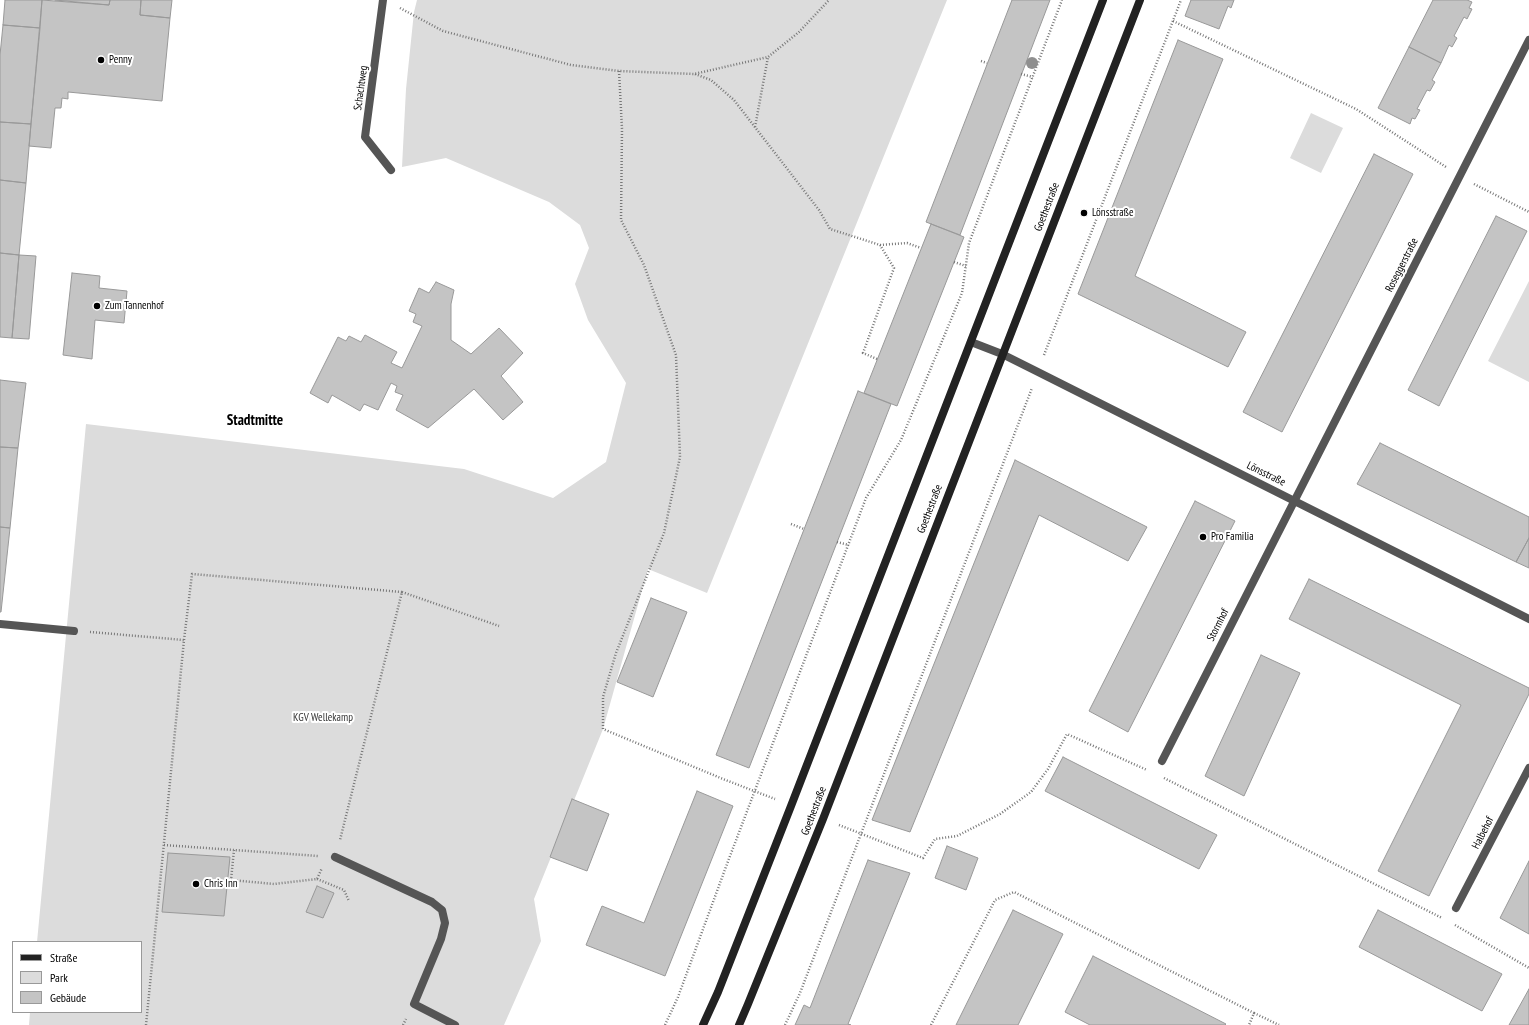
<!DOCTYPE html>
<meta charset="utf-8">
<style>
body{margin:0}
#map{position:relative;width:1529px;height:1025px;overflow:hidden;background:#fff;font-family:"PT Sans Narrow",sans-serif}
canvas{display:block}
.legend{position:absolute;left:12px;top:941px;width:130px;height:72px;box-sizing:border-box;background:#fff;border:1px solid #999;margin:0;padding:5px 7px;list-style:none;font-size:12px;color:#000}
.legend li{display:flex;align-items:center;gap:8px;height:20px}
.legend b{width:20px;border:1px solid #999}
</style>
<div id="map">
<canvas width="1529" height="1025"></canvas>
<ul class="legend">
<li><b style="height:5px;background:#222"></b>Straße</li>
<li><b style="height:11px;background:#dcdcdc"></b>Park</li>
<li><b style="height:11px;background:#c4c4c4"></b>Gebäude</li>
</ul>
</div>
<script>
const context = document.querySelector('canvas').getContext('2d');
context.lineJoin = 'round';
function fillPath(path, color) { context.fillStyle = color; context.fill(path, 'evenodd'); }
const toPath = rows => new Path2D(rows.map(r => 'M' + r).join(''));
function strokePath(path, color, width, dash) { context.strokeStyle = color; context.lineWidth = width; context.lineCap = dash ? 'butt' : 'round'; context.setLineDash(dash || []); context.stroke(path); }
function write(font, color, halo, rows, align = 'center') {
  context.font = font + ' "PT Sans Narrow",sans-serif'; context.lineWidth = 4; context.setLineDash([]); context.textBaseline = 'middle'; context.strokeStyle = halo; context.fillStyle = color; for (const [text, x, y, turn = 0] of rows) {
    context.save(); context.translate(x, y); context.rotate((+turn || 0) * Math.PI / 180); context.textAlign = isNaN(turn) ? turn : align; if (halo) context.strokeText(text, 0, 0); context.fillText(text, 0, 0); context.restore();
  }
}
fillPath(toPath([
 [417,0,947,0,707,593,648,569,603,729,534,899,541,941,504,1025,29,1025,30,1012,141,1012,141,942,37,942,86,424,464,469,553,498,606,462,626,383,588,320,575,284,589,248,580,225,549,202,446,158,402,167,406,89,414,12],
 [1311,113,1343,128,1321,173,1290,158],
 [1529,281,1529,382,1488,361]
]), '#dcdcdc');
const building = toPath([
 [5,0,42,0,40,28,3,25,5,0],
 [42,0,109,5,110,0,141,0,140,15,170,18,162,101,68,92,68,99,62,98,61,108,55,108,51,148,29,146,42,0],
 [55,0,110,0,109,5,55,0],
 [141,0,172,0,170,18,140,15,141,0],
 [1012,0,1050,0,960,235,926,222,1012,0],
 [1191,0,1234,0,1231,8,1228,6,1219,29,1185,16,1191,0],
 [1433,0,1467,0,1472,2,1469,8,1472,9,1467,19,1464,17,1454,36,1457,38,1452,47,1449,45,1441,63,1409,47,1433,0],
 [3,25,40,28,31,124,0,122,0,55,3,25],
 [1178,40,1223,59,1135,276,1246,332,1228,367,1078,294,1178,40],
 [1409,47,1441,63,1432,80,1435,82,1430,91,1427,90,1417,109,1420,110,1415,119,1412,118,1410,124,1378,108,1409,47],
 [0,122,31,124,26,183,0,180,0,122],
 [1374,154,1413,174,1282,432,1243,412,1374,154],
 [0,180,26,183,19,255,0,253,0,180],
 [1496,216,1527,231,1439,406,1408,390,1496,216],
 [931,224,964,237,897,406,864,393,931,224],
 [0,253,19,255,12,338,0,337,0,253],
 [19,255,36,256,29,339,12,338,19,255],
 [72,273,100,276,99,288,127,291,124,323,95,320,92,359,63,355,72,273],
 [436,282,454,290,451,304,451,340,471,354,499,328,523,353,501,376,523,402,503,420,474,389,428,428,396,410,403,395,395,392,397,386,391,383,378,410,364,404,360,411,332,395,328,403,310,393,338,337,346,341,349,336,361,342,365,335,397,352,391,363,402,368,422,326,413,322,416,314,409,311,419,288,429,293,436,282],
 [0,380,26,383,18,448,0,447,0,380],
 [858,391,891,404,749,768,716,755,858,391],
 [1380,443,1529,517,1529,538,1516,562,1357,484,1380,443],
 [0,447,18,448,10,528,0,527,0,447],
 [1015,460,1147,527,1128,561,1039,515,910,832,872,820,1015,460],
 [1195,501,1235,521,1128,732,1089,711,1195,501],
 [0,527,10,528,1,612,0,612,0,527],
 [1529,538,1529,568,1516,562,1529,538],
 [1309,579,1529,688,1529,694,1429,896,1378,871,1461,705,1289,619,1309,579],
 [651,598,687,612,653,697,617,682,651,598],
 [1261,655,1300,673,1244,796,1205,776,1261,655],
 [1063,757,1217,835,1199,869,1045,791,1063,757],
 [697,791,733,806,665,976,586,945,602,906,644,923,697,791],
 [572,799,609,814,587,871,550,857,572,799],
 [947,846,978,858,966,890,935,878,947,846],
 [168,853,230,857,224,916,162,912,168,853],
 [868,860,910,873,848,1024,851,1025,795,1025,804,1005,810,1008,868,860],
 [1529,861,1529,934,1500,918,1529,861],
 [317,886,334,893,323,918,306,912,317,886],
 [1013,910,1063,934,1018,1025,956,1025,1013,910],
 [1378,910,1502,974,1482,1011,1359,947,1378,910],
 [1093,956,1226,1024,1225,1025,1090,1025,1065,1012,1093,956],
 [1529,989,1529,1025,1509,1025,1529,989]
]);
fillPath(building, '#c4c4c4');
strokePath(building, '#999', 1);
strokePath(toPath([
 [400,8,443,31,571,65,619,71,694,74,768,57,799,32,829,0],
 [1173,21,1356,109,1446,167],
 [981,61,987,63],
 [619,71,622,129,621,220,644,265,676,355,680,457,664,533,616,653,603,697,603,729,723,779,775,799],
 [695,74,711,80,734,100,819,210,830,229,880,245,907,243,921,248],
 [1021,74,1033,77],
 [755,127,768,57],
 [1474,184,1529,212],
 [954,262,966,266],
 [1044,355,1181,0],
 [877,359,863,353,894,268,880,245],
 [791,524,804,529],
 [837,542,849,545],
 [402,592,499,626],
 [90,632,184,640],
 [1164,778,1442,918],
 [839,825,923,858,935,839,957,836,1000,814,1031,792,1048,769,1067,734,1147,770],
 [164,845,318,856],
 [234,850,231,880,274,884,317,879,322,868],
 [317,879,344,890,349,901],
 [1455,925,1529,968],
 [1254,1013,1279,1025],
 [146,1025,184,640,192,574,402,592,340,840],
 [403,1025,406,1019],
 [665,1025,678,997,727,864,866,498,901,440,962,293,969,243,1062,0],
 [785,1025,800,993,1032,388],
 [931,1025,995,900,1014,892,1254,1013,1249,1025]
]), '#777', 2.5, [1, 2]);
strokePath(toPath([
 [0,624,74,631],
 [335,857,432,902,442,910,445,923,441,939,414,1004,455,1025]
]), '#555', 8);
strokePath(toPath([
 [383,0,365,137,391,170],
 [971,342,1002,354,1038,372,1529,619],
 [1162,761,1529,40],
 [1456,908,1529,768]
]), '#555', 8);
strokePath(toPath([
 [703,1025,718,992,791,806,1103,0],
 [739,1025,748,1004,823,819,1140,0]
]), '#222', 8);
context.fillStyle = '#8f8f8f';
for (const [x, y] of [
 [1032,63]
]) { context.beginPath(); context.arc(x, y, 6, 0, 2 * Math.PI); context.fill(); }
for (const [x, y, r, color] of [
 [101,60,4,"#000"],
 [1084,213,4,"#000"],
 [97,306,4,"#000"],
 [1203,537,4,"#000"],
 [196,884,4,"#000"]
]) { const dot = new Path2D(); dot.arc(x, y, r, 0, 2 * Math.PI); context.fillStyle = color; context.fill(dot); strokePath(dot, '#fff', 1.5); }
write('11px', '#000', '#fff', [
 ["Penny",109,60],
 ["Lönsstraße",1092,213],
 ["Zum Tannenhof",105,306],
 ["Pro Familia",1211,537],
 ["Chris Inn",204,884]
], 'left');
write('11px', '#000', '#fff', [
 ["Schachtweg",361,88,-82],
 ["Goethestraße",1047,207,-69],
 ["Roseggerstraße",1402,265,-63],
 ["Lönsstraße",1266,474,26],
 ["Goethestraße",930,509,-69],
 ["Stormhof",1218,625,-63],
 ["Goethestraße",814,811,-69],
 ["Halbehof",1483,833,-63]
]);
write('11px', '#333', '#fff', [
 ["KGV Wellekamp",323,718]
]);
write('bold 15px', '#000', '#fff', [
 ["Stadtmitte",255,421]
]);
</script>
